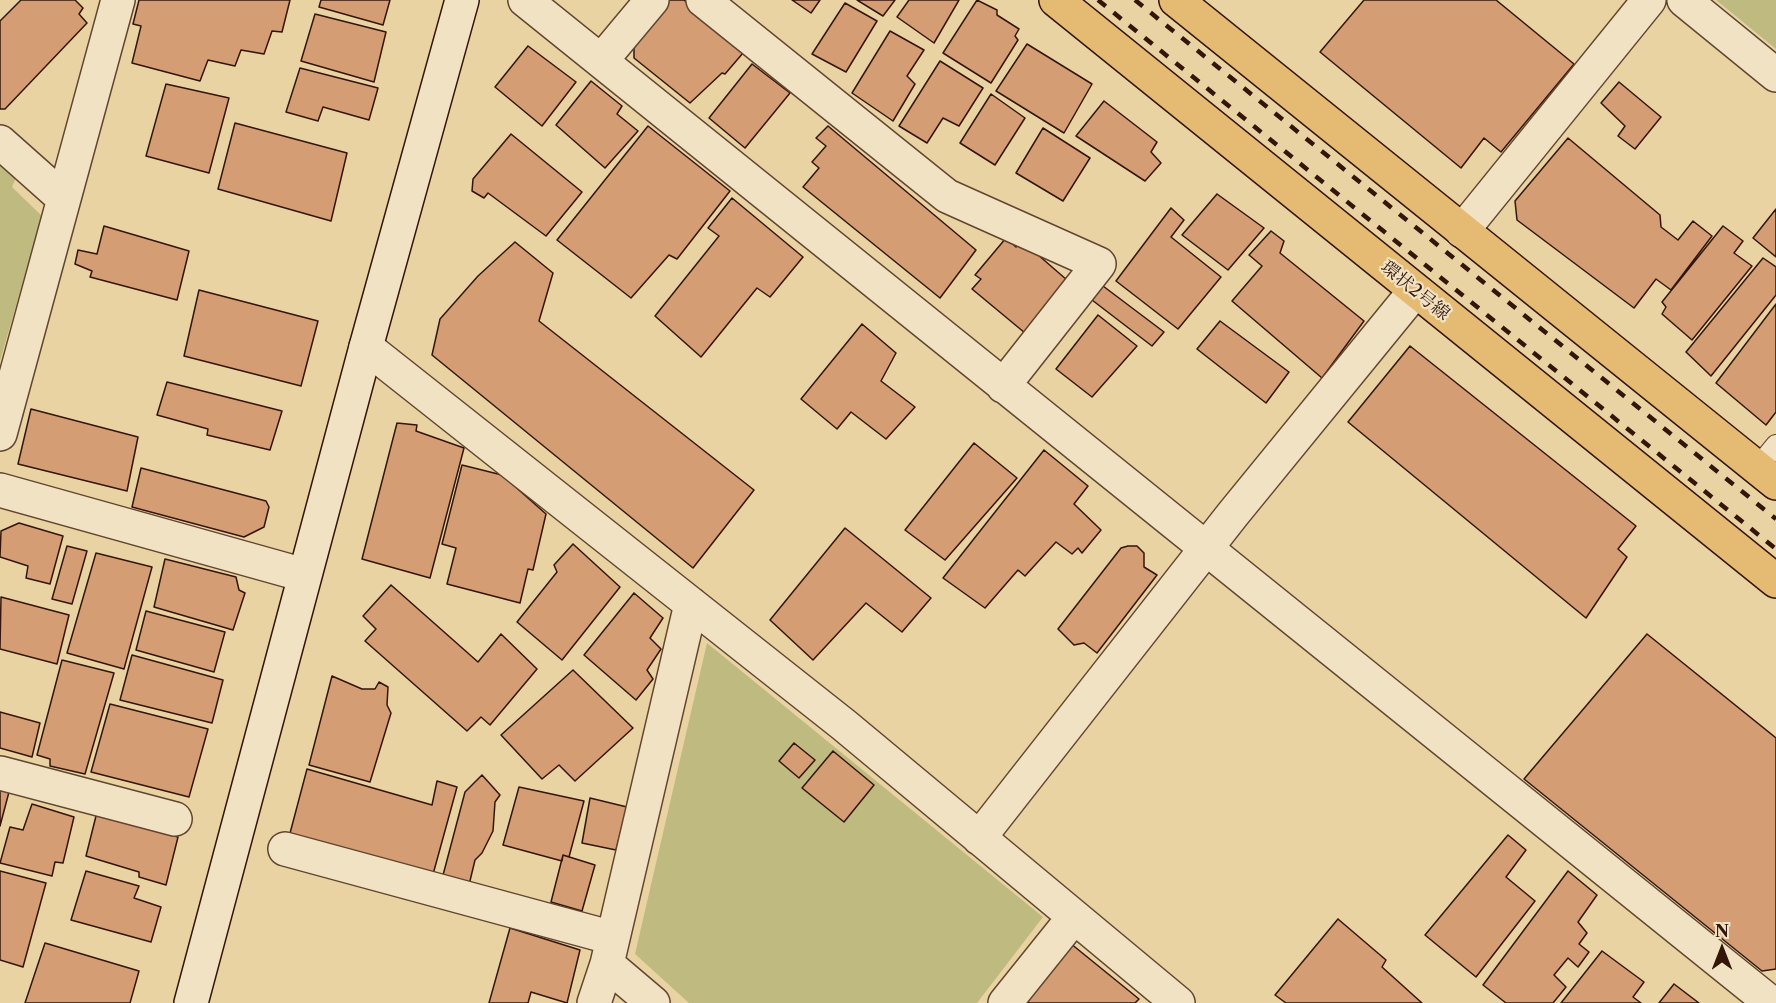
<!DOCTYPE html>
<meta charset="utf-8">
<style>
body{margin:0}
#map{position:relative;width:1776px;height:1003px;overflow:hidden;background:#ead3a3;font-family:"Libre Caslon Text",serif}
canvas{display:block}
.north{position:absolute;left:1692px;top:919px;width:60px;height:60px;-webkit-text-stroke:4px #f1e2c3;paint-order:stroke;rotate:0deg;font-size:16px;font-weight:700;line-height:24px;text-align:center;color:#331609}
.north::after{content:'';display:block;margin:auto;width:21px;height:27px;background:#331609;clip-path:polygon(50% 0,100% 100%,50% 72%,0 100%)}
</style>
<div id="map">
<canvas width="1776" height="1003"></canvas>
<div class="north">N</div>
</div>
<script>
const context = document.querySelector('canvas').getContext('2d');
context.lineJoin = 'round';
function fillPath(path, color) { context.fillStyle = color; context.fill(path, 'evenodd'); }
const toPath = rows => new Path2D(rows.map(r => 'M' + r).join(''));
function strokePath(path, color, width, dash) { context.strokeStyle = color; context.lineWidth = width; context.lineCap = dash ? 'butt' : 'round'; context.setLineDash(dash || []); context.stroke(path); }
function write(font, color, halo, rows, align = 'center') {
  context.font = font + ' "Libre Caslon Text","Noto Serif JP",serif'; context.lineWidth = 4.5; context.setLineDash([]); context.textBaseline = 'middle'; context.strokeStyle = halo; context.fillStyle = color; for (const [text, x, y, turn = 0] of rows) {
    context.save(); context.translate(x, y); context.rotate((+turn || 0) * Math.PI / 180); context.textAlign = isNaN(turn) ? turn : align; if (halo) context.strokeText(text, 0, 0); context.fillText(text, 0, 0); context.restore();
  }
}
fillPath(toPath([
 [1716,0,1776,0,1776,49],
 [0,157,18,173,12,187,42,216,0,361],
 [707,643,1043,917,977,1003,689,1003,635,954]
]), '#bfba80');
const building = toPath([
 [21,0,75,0,83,8,79,14,87,23,5,109,0,109,0,21,21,0],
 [139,0,290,0,282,32,272,31,264,54,241,50,235,66,208,60,200,81,132,63,141,26,133,24,139,0],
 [321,0,390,0,383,25,319,7,321,0],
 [667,0,684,0,743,53,725,74,722,73,690,103,634,58,634,39,667,0],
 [792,0,820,0,811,13,792,0],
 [857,0,895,0,883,16,857,0],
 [909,0,959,0,934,43,897,17,909,0],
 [977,0,997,10,997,15,1019,29,1015,36,1018,40,991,83,943,53,977,0],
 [1364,0,1496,0,1574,64,1501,152,1484,138,1461,168,1320,52,1364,0],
 [845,3,877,21,846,72,812,54,845,3],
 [315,14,386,32,374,82,301,61,315,14],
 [890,31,924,50,907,76,915,84,893,121,852,93,890,31],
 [1027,44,1092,84,1064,133,996,91,1027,44],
 [528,46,576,82,542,126,495,87,528,46],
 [940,61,983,88,959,126,943,118,927,143,899,126,940,61],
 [752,64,790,93,745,148,709,118,752,64],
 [300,68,378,88,369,120,323,107,318,121,286,112,300,68],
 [591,81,622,106,617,114,638,131,605,168,556,125,591,81],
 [1619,82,1661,117,1635,149,1618,136,1625,126,1601,103,1619,82],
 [166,84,229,98,209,173,146,156,166,84],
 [991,94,1025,118,995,165,960,143,991,94],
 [1104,101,1157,142,1151,152,1161,163,1145,181,1076,136,1104,101],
 [235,123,347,153,331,221,218,189,235,123],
 [648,126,730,191,677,259,669,255,631,298,557,240,648,126],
 [828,126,976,250,940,298,803,187,819,168,812,162,826,146,816,138,828,126],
 [1043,128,1090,158,1063,201,1016,173,1043,128],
 [511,134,582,192,546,236,488,193,484,198,472,191,473,179,511,134],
 [1568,138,1660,215,1661,227,1678,240,1693,221,1712,236,1671,290,1656,279,1634,308,1517,220,1515,201,1568,138],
 [1217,194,1264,228,1228,270,1182,235,1217,194],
 [732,198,803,257,770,297,757,288,701,357,655,316,719,236,708,228,732,198],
 [1171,208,1184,220,1171,237,1221,277,1178,329,1116,281,1171,208],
 [1776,209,1776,257,1753,238,1776,209],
 [104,226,189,251,177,300,90,277,92,271,75,264,78,250,97,254,104,226],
 [1723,226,1743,241,1734,253,1752,266,1692,340,1662,314,1666,307,1662,302,1723,226],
 [1271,231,1284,241,1280,253,1364,321,1322,378,1232,301,1262,266,1249,255,1271,231],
 [1006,238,1016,247,1022,241,1067,280,1025,333,972,289,981,279,975,275,1006,238],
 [515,242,553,273,539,321,754,490,693,568,432,355,440,319,478,276,515,242],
 [1763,258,1776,267,1776,295,1711,376,1686,352,1763,258],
 [1103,286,1164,332,1152,346,1092,300,1103,286],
 [199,290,318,321,301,386,184,356,199,290],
 [1776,304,1776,412,1766,425,1716,383,1776,304],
 [1098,315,1137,346,1092,397,1056,369,1098,315],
 [1220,321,1289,372,1266,403,1197,349,1220,321],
 [862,324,896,353,881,381,915,407,886,439,851,412,837,429,801,399,862,324],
 [1410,346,1636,526,1618,549,1627,557,1586,618,1348,422,1410,346],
 [167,382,282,411,270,450,207,435,208,429,157,415,167,382],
 [31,409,138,437,127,491,18,464,31,409],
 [397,423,417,425,416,431,464,448,430,578,362,559,397,423],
 [974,443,1017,478,945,560,905,530,974,443],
 [1044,450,1088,486,1074,504,1101,530,1082,553,1078,548,1072,554,1056,542,1025,576,1018,570,985,608,943,578,1044,450],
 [462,465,502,475,546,514,533,570,528,569,520,603,447,584,456,548,442,544,462,465],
 [141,468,266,501,269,507,264,527,244,537,132,507,141,468],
 [19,523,63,536,50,584,26,578,28,566,0,557,1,531,19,523],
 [845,528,931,598,902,632,866,603,813,660,770,620,845,528],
 [573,544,620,587,562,660,517,622,557,572,554,565,573,544],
 [67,546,87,551,72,604,52,599,67,546],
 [1128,546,1137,546,1144,553,1144,567,1157,575,1097,653,1084,643,1074,645,1058,629,1121,548,1128,546],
 [96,553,152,567,124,669,67,653,96,553],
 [165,559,236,577,239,590,245,593,233,630,154,607,165,559],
 [391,585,478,662,501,634,537,669,490,725,481,717,467,731,365,641,376,629,363,616,391,585],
 [634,593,663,618,650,638,661,649,647,670,653,679,636,700,584,655,634,593],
 [1,597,69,615,57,664,0,649,1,597],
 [146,611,225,632,214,672,136,650,146,611],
 [1647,634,1776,738,1776,969,1762,971,1524,779,1647,634],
 [132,655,223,680,212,723,120,700,132,655],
 [62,660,114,673,85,774,50,766,50,759,37,755,62,660],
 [573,670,633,728,575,781,559,765,542,779,501,735,573,670],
 [332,676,362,689,375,689,379,682,388,687,387,705,391,713,370,782,309,765,332,676],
 [110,704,208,729,189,797,91,772,110,704],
 [0,712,40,723,32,757,0,748,0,712],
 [794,743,815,760,799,778,779,761,794,743],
 [833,751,874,785,844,822,802,788,833,751],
 [307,769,432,805,437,781,457,787,432,878,289,837,307,769],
 [482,775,500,795,495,802,493,831,482,853,475,860,469,885,442,879,465,792,482,775],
 [519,787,584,801,569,857,563,855,562,861,503,845,519,787],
 [0,790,9,792,0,826,0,790],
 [590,798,627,807,616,850,582,843,590,798],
 [32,804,74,817,63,863,55,862,52,876,0,863,10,827,23,830,32,804],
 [97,812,119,821,178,837,166,885,139,877,139,872,86,856,97,812],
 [1508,835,1526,850,1506,877,1535,901,1476,977,1425,935,1508,835],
 [563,855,595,865,582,911,551,902,563,855],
 [0,871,46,883,23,967,0,960,0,871],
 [86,871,139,886,134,898,161,907,151,942,71,920,86,871],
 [1568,871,1597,895,1578,922,1587,933,1579,944,1589,952,1578,967,1568,958,1554,975,1566,987,1553,1003,1506,1003,1483,985,1568,871],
 [1338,919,1386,960,1382,967,1422,1003,1286,1003,1275,995,1338,919],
 [510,928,580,950,567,1003,531,992,528,1003,489,1003,510,928],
 [45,943,139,971,130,1003,25,1003,45,943],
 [1070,943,1139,999,1135,1003,1029,1003,1025,997,1070,943],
 [1602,951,1644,982,1633,997,1641,1003,1561,1003,1602,951],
 [1674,984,1699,1003,1659,1003,1674,984]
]);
fillPath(building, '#d49d74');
strokePath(building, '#331609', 1.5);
const lane = toPath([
 [1757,468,1776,445]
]);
const street = toPath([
 [525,0,1771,1003],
 [703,0,947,196,1099,264,1003,386],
 [1684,0,1776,75],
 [601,61,652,0],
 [0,142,63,198],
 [1462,231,1649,0],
 [366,347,844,725,1178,1003],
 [0,434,118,0],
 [0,490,304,575],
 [0,773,175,819],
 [979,838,1233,514,1415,291],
 [285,849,613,938],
 [607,964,653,1003],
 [594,1003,607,964,691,604],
 [1005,1003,1074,917]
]);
const secondary = toPath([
 [191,1003,366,347,462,0]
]);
const primary = toPath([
 [1056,0,1776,581],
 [1176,0,1776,483]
]);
strokePath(lane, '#614530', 22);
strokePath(street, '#614530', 36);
strokePath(secondary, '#331609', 36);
strokePath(primary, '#331609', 36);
strokePath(lane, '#f1e2c3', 20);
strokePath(street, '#f1e2c3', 33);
strokePath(secondary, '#f1e2c3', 33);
strokePath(primary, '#e5ba72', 33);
strokePath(toPath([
 [1098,0,1776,549],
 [1135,0,1776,519]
]), '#331609', 4.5, [10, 10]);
write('18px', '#331609', '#f1e2c3', [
 ["環状2号線",1415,291,39]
]);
</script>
